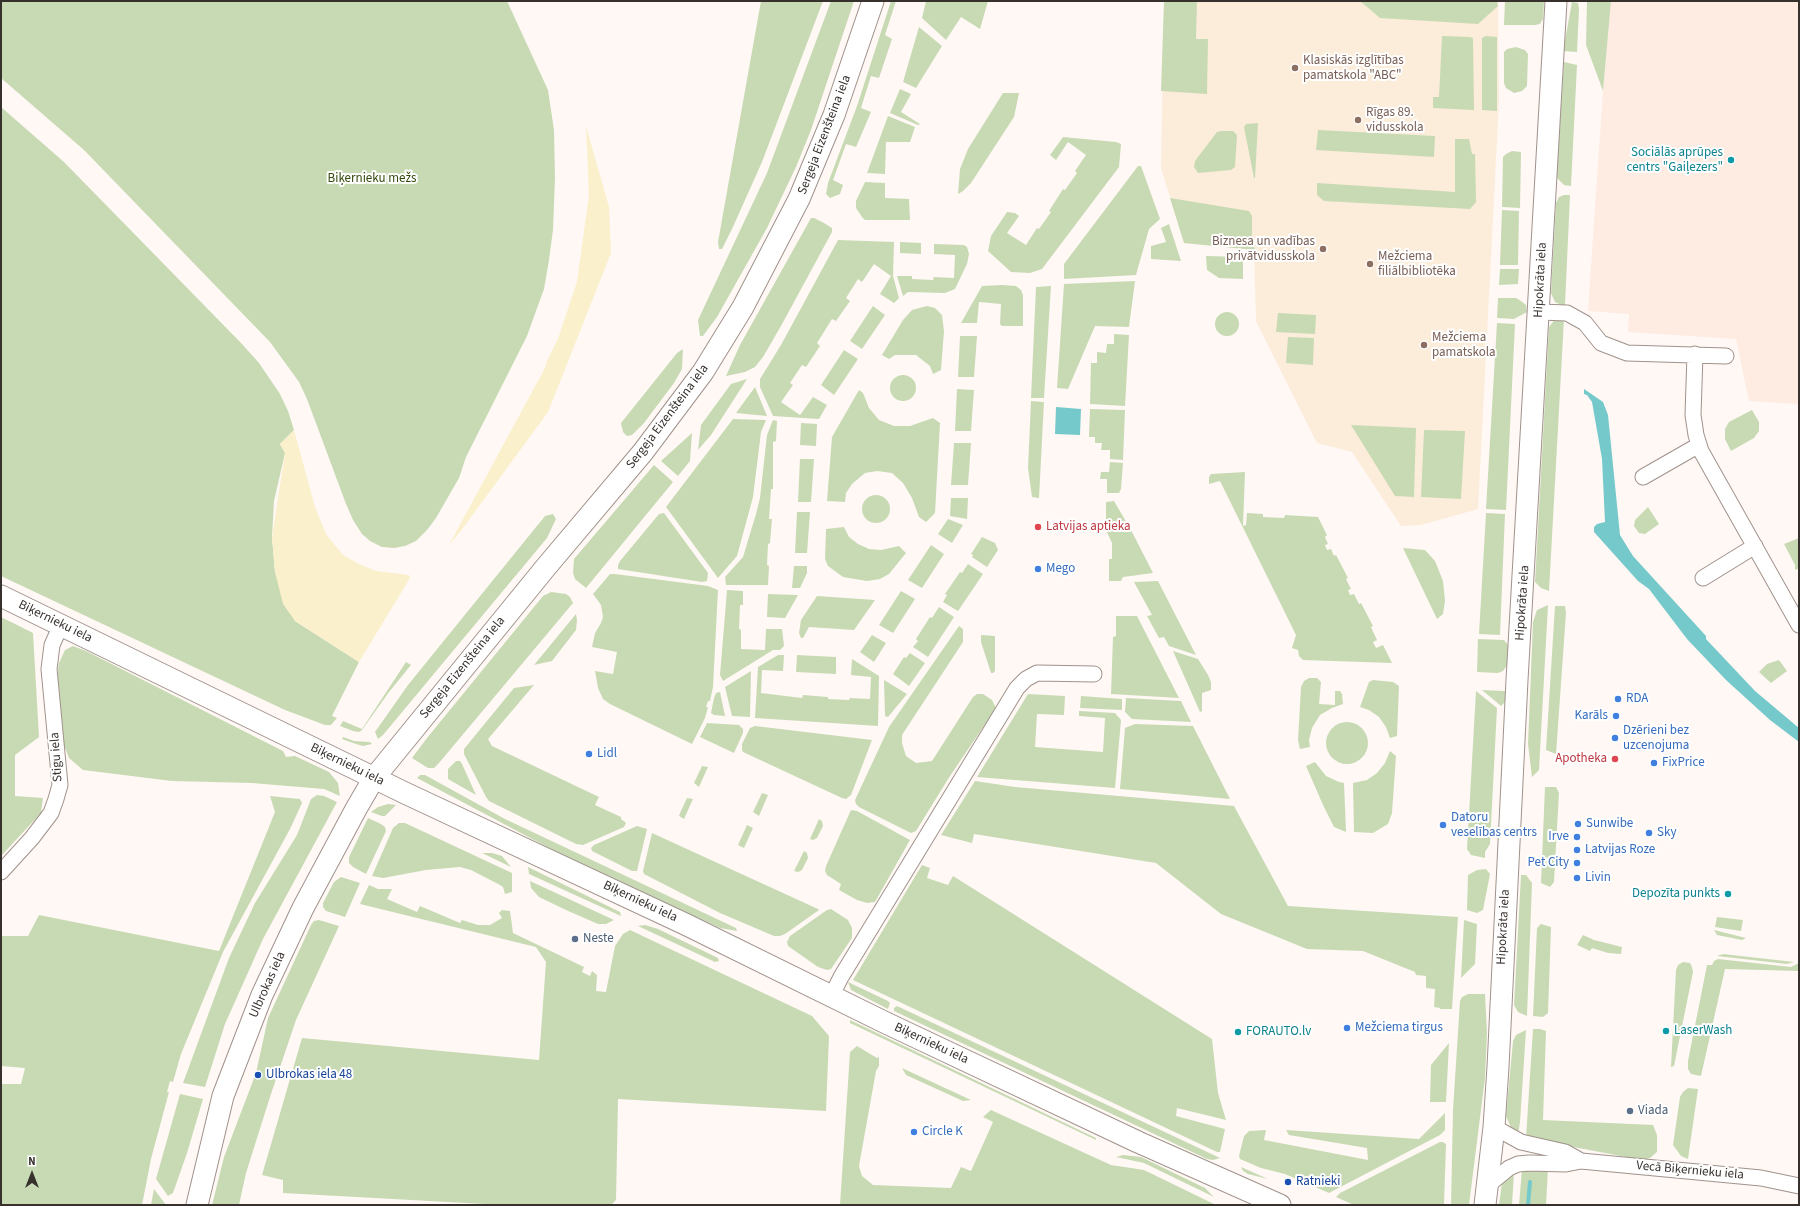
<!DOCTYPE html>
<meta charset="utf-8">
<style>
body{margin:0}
#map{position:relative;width:1800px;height:1206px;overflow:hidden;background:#fff8f5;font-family:"Source Sans 3",sans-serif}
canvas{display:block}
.frame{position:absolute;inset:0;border:2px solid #37312e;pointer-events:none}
.north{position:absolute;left:12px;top:1154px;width:40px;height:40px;-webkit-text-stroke:3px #fff;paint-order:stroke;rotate:0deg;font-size:11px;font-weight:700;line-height:16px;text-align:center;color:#37312e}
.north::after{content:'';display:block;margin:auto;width:14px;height:18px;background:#37312e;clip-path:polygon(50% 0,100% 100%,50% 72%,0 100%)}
</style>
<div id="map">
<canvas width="1800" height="1206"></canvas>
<div class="frame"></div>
<div class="north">N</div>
</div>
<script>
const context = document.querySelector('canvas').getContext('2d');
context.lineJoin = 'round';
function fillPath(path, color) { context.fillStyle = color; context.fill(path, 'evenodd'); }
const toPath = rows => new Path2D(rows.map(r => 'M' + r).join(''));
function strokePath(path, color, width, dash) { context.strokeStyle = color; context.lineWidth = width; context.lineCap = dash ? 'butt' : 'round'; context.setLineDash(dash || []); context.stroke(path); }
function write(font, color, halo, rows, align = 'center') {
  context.font = font + ' "Source Sans 3",sans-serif'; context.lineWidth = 4; context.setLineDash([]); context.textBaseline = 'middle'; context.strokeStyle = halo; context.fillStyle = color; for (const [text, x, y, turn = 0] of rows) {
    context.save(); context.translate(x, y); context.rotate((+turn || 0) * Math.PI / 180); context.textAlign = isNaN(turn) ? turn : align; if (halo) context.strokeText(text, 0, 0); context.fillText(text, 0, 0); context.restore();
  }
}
fillPath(toPath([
 [1164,1,1498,1,1499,101,1478,509,1421,525,1401,526,1352,452,1317,443,1256,321,1254,250,1184,243,1161,168]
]), '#fcedda');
fillPath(toPath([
 [1611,1,1799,1,1799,404,1749,401,1736,339,1628,332,1629,314,1588,311,1603,91]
]), '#feebe2');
fillPath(toPath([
 [1,1,507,1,548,90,554,130,555,178,553,230,549,260,544,289,527,336,466,457,459,478,436,518,427,530,416,541,405,546,394,548,382,547,370,541,362,534,353,520,346,504,307,399,299,382,270,342,84,150,1,78],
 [761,1,823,1,762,162,732,229,722,249,719,249,718,242],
 [831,1,854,1,811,130,796,167,767,228,717,317,703,336,700,336,698,320,767,173],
 [891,1,896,1,885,35,892,39,879,78,871,76,861,108,871,112,856,147,846,144,833,180,843,185,840,194,830,198,826,194,828,183,857,106],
 [926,1,988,1,980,29,961,17,946,40,922,18],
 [1164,1,1197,1,1196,39,1208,39,1207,94,1161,91],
 [1360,1,1497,1,1498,6,1478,24,1380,18],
 [1505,1,1544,1,1543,19,1540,24,1535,25,1504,25],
 [1587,1,1611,1,1603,91,1586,45],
 [1572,2,1578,3,1579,9,1577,52,1563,51],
 [919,27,942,46,916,88,903,82],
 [1442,36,1470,37,1473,38,1474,110,1433,108,1433,97,1439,97],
 [1486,36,1497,37,1497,111,1482,110,1482,38],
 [1516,47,1525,50,1528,54,1527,86,1522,91,1514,93,1506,88,1504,83,1504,52,1507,49],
 [1564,62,1577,65,1571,186,1564,185,1556,177],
 [900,89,911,94,901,112,920,124,918,125,890,113],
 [1003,93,1019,93,1014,117,971,183,963,191,958,194,960,169,968,149],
 [1,107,64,162,242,344,259,363,280,394,288,411,294,430,280,444,285,453,274,501,272,537,275,572,295,621,359,662,332,716,337,718,331,725,325,725,285,710,1,576],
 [888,116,915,127,910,142,886,142,885,174,867,173],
 [1258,123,1255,178,1254,178,1244,127,1246,124],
 [1318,130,1435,136,1434,157,1316,150],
 [1221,131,1233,131,1237,135,1235,167,1231,170,1198,173,1194,167,1195,161,1217,132],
 [1063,137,1116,142,1121,144,1119,167,1042,269,1030,273,1011,272,988,251,991,236,1007,212,1015,213,1019,216,1007,233,1026,245,1037,228,1039,229,1051,212,1049,211,1063,189,1065,190,1077,173,1075,171,1086,155,1068,142,1056,160,1050,155],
 [1455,139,1469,139,1472,154,1475,154,1476,202,1470,209,1324,201,1317,195,1317,183,1455,192],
 [1512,151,1521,152,1520,208,1502,207,1503,157,1506,154],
 [1138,166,1141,166,1160,219,1149,229,1136,275,1064,279,1064,264],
 [865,182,885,183,885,198,909,199,910,220,865,220,862,217,856,208,856,201],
 [1564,195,1570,195,1565,305,1561,305,1555,302,1551,293,1556,203,1559,197],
 [1170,198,1249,211,1252,216,1252,237,1255,250,1184,243],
 [1502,210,1519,211,1518,265,1500,265],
 [811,218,814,218,824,223,832,228,832,232,781,326,763,357,755,367,745,372,726,376,740,345],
 [1169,224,1181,261,1151,259,1151,246,1166,242,1161,228],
 [838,240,894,242,893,276,899,298,894,303,880,294,891,276,874,264,862,282,858,279,846,298,850,301,836,321,832,319,817,343,820,346,806,367,802,365,790,383,793,385,781,402,800,415,813,397,827,405,819,419,773,416,760,387,760,379,781,345],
 [900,242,921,243,921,254,900,253],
 [934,244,964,245,967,247,969,254,967,264,955,289,945,293,908,292,903,296,897,276,912,276,912,279,933,280,934,277,954,278,955,255,934,254],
 [1206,256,1243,257,1243,279,1219,278,1207,270],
 [1500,269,1519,269,1518,284,1499,285],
 [1135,281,1129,327,1095,326,1068,389,1057,388,1064,284],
 [1002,285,1016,286,1021,290,1023,295,1023,326,1002,326,1000,324,1001,304,979,302,977,323,961,323,982,286],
 [1051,286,1044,398,1031,398,1036,287],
 [1498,298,1516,298,1521,301,1526,305,1527,312,1514,319,1497,318],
 [873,306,885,315,862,349,850,341],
 [927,306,935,308,942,315,944,331,941,370,933,374,930,366,916,355,895,355,889,359,882,355,903,320,912,310],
 '1215 324a12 12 0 1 1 24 0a12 12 0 1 1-24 0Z',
 [1278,313,1316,315,1315,334,1276,332],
 [1556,318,1564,319,1549,591,1541,588,1535,582,1549,327],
 [1497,323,1515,324,1506,510,1486,509],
 [1114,334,1129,335,1125,406,1090,404,1091,363,1097,363,1097,352,1106,353,1107,344,1114,344],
 [960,336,977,336,974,377,958,377],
 [1288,337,1314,338,1313,365,1286,363],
 [683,349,682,369,674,383,644,423,632,435,627,436,623,432,621,423,677,353],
 [844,350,858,359,834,395,821,385],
 '890 388a13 13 0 1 1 26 0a13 13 0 1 1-26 0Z',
 [747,379,711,435,698,450,701,425,731,384],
 [755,387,767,416,736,413],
 [957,389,974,390,971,431,955,431],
 [859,390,863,393,869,408,879,420,894,426,910,426,933,418,940,423,935,513,926,522,919,517,912,498,903,483,892,473,877,471,865,473,852,484,846,493,845,502,827,501,832,437],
 [1031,401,1044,402,1039,498,1032,497,1028,468],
 [1090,409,1125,410,1123,460,1110,459,1110,450,1101,450,1102,443,1095,443,1095,437,1089,437],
 [1752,410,1759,422,1759,431,1754,438,1731,451,1725,439,1725,429,1729,422],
 [733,419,766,420,761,432,753,497,737,556,718,578,666,507],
 [773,420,777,421,776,441,773,442,773,489,771,489,769,519,772,519,770,543,768,544,767,565,769,566,768,585,726,585,725,577,743,557,756,514,760,498,767,435],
 [801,423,817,424,816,446,800,445],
 [1351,425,1416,428,1414,497,1395,496],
 [1424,430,1465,431,1461,499,1421,497],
 [692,433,690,461,678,476,661,461],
 [954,443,971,443,968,485,951,485],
 [800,459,814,459,811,502,798,502],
 [1110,462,1123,463,1121,489,1119,493,1107,493,1107,479,1100,479,1101,472,1109,472],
 [654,465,673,482,586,588,575,579,573,573,574,559],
 [1245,472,1243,526,1246,525,1247,513,1263,514,1263,517,1284,518,1285,515,1318,517,1327,535,1325,537,1328,544,1325,545,1327,550,1331,549,1334,556,1336,555,1348,578,1346,579,1351,589,1348,590,1350,595,1354,594,1359,604,1361,603,1373,626,1371,627,1377,640,1373,642,1376,648,1383,645,1392,663,1303,660,1299,656,1298,650,1292,648,1296,635,1220,481,1209,484,1209,477,1211,474],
 '862 509a14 14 0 1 1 28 0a14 14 0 1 1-28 0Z',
 [951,498,968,498,967,519,950,516],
 [1114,501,1131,530,1153,573,1123,577,1121,581,1109,581,1109,559,1112,559,1112,543,1106,530,1106,502],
 [1648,507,1659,524,1645,534,1639,533,1634,526,1635,520],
 [797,512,810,512,807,553,795,553],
 [664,513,708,573,707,581,702,582,618,569,618,565,620,561,659,514],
 [1486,513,1505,514,1500,635,1479,634],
 [553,514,556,519,547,538,383,735,378,739,375,732,408,685,545,516],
 [948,519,963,525,952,543,938,534],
 [844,527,849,537,858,544,869,549,881,550,899,546,906,553,889,574,880,579,867,581,843,577,828,566,825,559,826,529],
 [982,537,995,543,998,550,987,567,972,557,973,555,971,554],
 [1799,538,1799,568,1795,570,1795,565,1784,544],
 [931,545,944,554,922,588,908,580],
 [1403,548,1425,550,1435,561,1443,581,1445,601,1443,614,1437,619],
 [968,564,983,574,958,611,943,602,947,595,945,594,960,572,962,573],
 [794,566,807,566,807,573,800,588,792,588],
 [610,574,615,574,708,586,718,590,713,687,710,701,708,701,706,707,708,707,705,718,692,744,610,704,603,699,598,688,595,671,613,674,617,652,592,647,595,633,601,623,603,617,601,605,593,594],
 [1158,581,1196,655,1169,646,1164,637,1159,638,1147,616,1152,615,1134,582],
 [727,590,743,591,743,605,740,605,739,629,741,630,741,649,765,650,766,629,782,629,784,646,780,650,773,650,723,681,720,675],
 [901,591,915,599,893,633,879,625],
 [551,592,566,594,570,597,573,603,439,763,434,768,428,768,412,758,427,738,543,596],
 [768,594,798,595,785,618,767,617],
 [817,596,875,600,854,630,809,627,803,638,801,638,799,633,801,620],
 [1548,605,1539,770,1532,777,1528,744,1533,622,1537,610],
 [1555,606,1565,606,1566,613,1556,754,1546,750],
 [939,607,954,617,928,657,913,647,918,641,916,639,930,617,932,618],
 [576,614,577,620,576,630,552,661,534,665],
 [1116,616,1137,616,1179,698,1111,694,1113,637,1116,636],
 [1,617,33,633,39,737,15,755,15,796,43,798,41,813,1,856],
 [959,626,963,629,963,642,902,735,902,743,906,756,916,763,932,761,973,697,977,694,983,694,992,700,996,708,950,776,916,831,911,833,859,807,856,804,855,800,889,727],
 [872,635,886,643,874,662,860,652],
 [981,635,995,636,995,671,993,673,991,673,981,642],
 [1478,639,1504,640,1509,646,1508,664,1503,671,1498,673,1477,672],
 [73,646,86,651,283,751,286,757,295,756,329,772,338,783,340,796,324,789,252,783,172,781,83,770,69,758,64,745,57,675,59,663,65,650],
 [1173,651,1198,659,1208,675,1211,682,1211,690,1202,693,1202,711,1200,712],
 [910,653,925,663,909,686,893,674,904,657,906,658],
 [778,655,784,655,783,671,762,670,761,693,802,698,803,695,828,697,828,699,849,700,850,698,870,699,871,677,851,675,852,659,879,676,878,726,755,718,758,667],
 [797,655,836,657,836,674,796,672],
 [1779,660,1787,671,1771,683,1759,672,1767,664],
 [406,662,411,665,389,692,362,730,359,732,353,731,340,726,343,721,362,729],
 [751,671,750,717,732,716,725,687],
 [1309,678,1317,678,1321,682,1319,704,1335,705,1335,691,1340,691,1342,694,1343,704,1332,708,1320,715,1312,728,1309,740,1310,747,1300,749,1298,740,1301,687,1304,681],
 [884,680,907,694,888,717,885,716],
 [1373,680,1393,682,1399,686,1397,736,1390,738,1386,727,1379,717,1369,710,1360,707,1369,682],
 [534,685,488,739,492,746,599,797,595,805,621,817,621,819,626,823,624,827,583,845,576,844,489,801,486,797,464,754,464,749,514,688],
 [1482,690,1504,691,1507,692,1507,700,1501,706],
 [1476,691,1497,708,1490,844,1485,852,1485,858,1471,855,1467,849],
 [720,692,725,716,714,715,711,713,714,698,716,693],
 [1028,694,1065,696,1064,715,1037,714,1035,747,1103,752,1105,718,1079,716,1079,711,1115,713,1121,720,1115,788,977,777],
 [1081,696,1122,699,1122,710,1080,708],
 [1126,698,1181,701,1191,722,1132,719,1125,712],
 '1326 743a21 21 0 1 1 42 0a21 21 0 1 1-42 0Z',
 [707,723,739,725,743,729,743,733,734,753,700,737],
 [1135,724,1193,726,1230,799,1120,789,1125,728],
 [755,726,872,740,851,795,846,799,842,798,743,752,742,750,742,744,750,728],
 [343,737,354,741,370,742,372,744,363,746,356,744,342,739],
 [1390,751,1396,756,1392,813,1388,824,1373,833,1354,832,1353,783,1367,780,1377,773,1385,763],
 [456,761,460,761,462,764,476,795,448,779,448,769],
 [1315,762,1326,776,1339,782,1344,783,1346,832,1334,827,1323,805,1306,766],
 [702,766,708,767,699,787,694,783],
 [420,775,425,775,505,819,736,928,737,931,720,928,553,850,417,778],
 [975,781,1015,787,1234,806,1288,906,1458,917,1452,1009,1440,1009,1440,1008,1434,1007,1435,989,1426,988,1426,976,1416,975,1415,972,1363,951,1307,949,1221,914,1156,863,974,834,972,843,941,835],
 [1545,787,1556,787,1559,793,1554,882,1550,887,1541,883],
 [762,793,768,795,759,816,753,812],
 [317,795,324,796,337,802,263,939,225,1024,205,1087,183,1083,229,958,255,903,297,835,311,799],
 [270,796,300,799,302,803,290,829,223,952,181,1054,173,1082,170,1081,167,1092,169,1092,151,1159,142,1205,1,1205,1,1084,21,1084,25,1068,1,1066,1,936,28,936,39,915,219,951,275,812],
 [687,798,693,799,684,819,679,816,680,813],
 [388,804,396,805,385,816,382,816,371,812,378,807],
 [851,810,857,811,910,840,875,902,867,903,857,900,839,890,841,884,827,875,825,871,826,866],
 [368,818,381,824,385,827,386,831,366,874,353,867,349,863,349,857],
 [819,819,822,821,823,826,817,838,813,840,810,839],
 [399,823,405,823,512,873,512,892,505,894,503,887,500,885,471,870,460,867,426,870,383,878,372,876,393,828],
 [747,825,753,828,744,848,738,845],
 [637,826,647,829,637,871,632,871,592,851,591,848,594,845],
 [652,833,818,909,819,910,785,934,780,936,774,936,720,913,644,874,643,871],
 [804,851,807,853,808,858,802,870,798,872,794,871],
 [482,853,492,853,502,856,511,867],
 [922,865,930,868,927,878,948,885,953,876,1212,1039,1218,1093,1226,1120,1177,1108,1176,1116,1225,1129,1220,1152,1217,1152,853,980],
 [528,867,620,912,621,916,529,874],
 [1486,869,1490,874,1483,910,1477,913,1467,910,1468,875,1477,870],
 [1521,875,1526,875,1532,883,1527,1016,1518,1012,1514,1005],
 [341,877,360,883,345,917,326,911,323,907,323,903,334,882],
 [530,881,614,920,606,924,598,924,566,910,539,897,531,888],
 [369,885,378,889,392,889,387,899,417,912,420,906,460,923,462,920,478,925,490,925,502,918,499,913,502,910,510,911,513,933,584,967,582,972,590,976,592,971,597,975,596,991,606,992,615,946,623,934,630,930,812,1016,829,1036,826,1111,618,1099,616,1200,611,1205,503,1205,283,1193,283,1180,262,1175,302,1038,539,1060,546,962,536,947,360,904],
 [831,909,848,920,852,928,852,938,831,969,827,970,818,967,788,946,787,942,790,936,827,910],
 [1717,917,1743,920,1741,931,1715,927],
 [319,920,339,926,296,1020,270,1097,246,1173,239,1205,212,1205,224,1157,256,1073,268,1018,311,925,314,921],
 [1464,920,1477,924,1475,964,1461,978],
 [1541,924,1551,927,1548,1013,1543,1017,1533,1016,1537,928],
 [645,925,658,929,718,958,719,961,715,962,638,926],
 [1714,930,1746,938,1742,940,1717,935],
 [1583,935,1594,940,1622,947,1621,954,1608,953,1592,948,1590,951,1577,945],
 [1723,954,1794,962,1787,964,1717,956],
 [1718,959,1791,967,1799,963,1799,971,1725,969,1701,1076,1691,1074,1688,1069,1688,1061,1707,965,1712,965,1714,961],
 [1683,962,1690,963,1692,967,1693,972,1674,1066,1671,1067,1676,970,1678,965],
 [848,982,888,1001,890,1003,888,1009,851,990],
 [1468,994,1485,994,1487,1033,1485,1078,1469,1205,1451,1205,1453,1110,1460,1001,1462,997],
 [897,1006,1220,1158,1213,1160,1207,1159,894,1011,894,1008],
 [850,1020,1096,1138,1096,1140,850,1023],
 [1533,1029,1540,1029,1546,1031,1543,1120,1653,1125,1657,1135,1657,1152,1650,1158,1642,1160,1526,1138],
 [1526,1030,1520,1122,1518,1135,1512,1130,1506,1116,1513,1041,1516,1035],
 [1449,1043,1446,1102,1430,1102,1431,1065],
 [857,1046,877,1058,879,1057,879,1066,876,1071,859,1166,862,1176,873,1185,951,1188,961,1167,971,1171,993,1122,983,1117,991,1110,1111,1165,1144,1170,1216,1205,840,1205,850,1052],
 [902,1068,971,1100,963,1101,906,1075],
 [1688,1088,1698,1089,1688,1159,1681,1156,1673,1145,1680,1097,1683,1092],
 [180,1094,203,1099,187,1153,173,1193,168,1196,156,1179],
 [1445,1113,1445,1130,1440,1135,1329,1193,1285,1174,1261,1168,1240,1159,1239,1156,1244,1136,1249,1131,1266,1130,1264,1140,1368,1160,1367,1148,1289,1135,1286,1130,1419,1139],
 [1440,1142,1443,1142,1446,1144,1444,1205,1354,1205,1336,1197,1340,1193],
 [1123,1155,1141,1157,1205,1188,1214,1197,1144,1163,1116,1157],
 [1241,1167,1268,1179,1248,1174,1243,1171],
 [1522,1169,1548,1169,1546,1205,1519,1205],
 [1514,1172,1512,1205,1499,1205,1502,1183],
 [154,1189,166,1205,151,1205]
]), '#c8dab3');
fillPath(toPath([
 [586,126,609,207,611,253,548,412,463,528,449,545,545,368,547,361,558,339,577,282,589,195],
 [294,430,315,507,326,534,343,555,359,564,376,571,409,575,410,578,359,662,295,621,283,604,275,572,272,537,285,453,280,444]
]), '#faf0cb');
fillPath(toPath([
 [1584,389,1603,402,1608,415,1620,535,1633,556,1706,636,1706,639,1755,691,1799,728,1799,742,1770,720,1726,680,1687,639,1649,589,1638,581,1594,532,1594,527,1597,524,1605,522,1602,459,1592,402,1587,395,1584,394],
 [1056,407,1081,409,1080,435,1055,434]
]), '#76c9ca');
strokePath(toPath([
 [1528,1205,1530,1182]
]), '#76c9ca', 4);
const street = toPath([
 [1539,312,1567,313,1585,323,1601,343,1627,353,1726,356],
 [1695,354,1693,415,1696,435,1701,451,1799,625],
 [1643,477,1699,445],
 [1703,578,1755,546],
 [1,872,32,838,51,813,56,799,60,785,49,669,52,645,61,625],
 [831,997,841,977,1017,688,1026,679,1037,673,1094,674],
 [1494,1127,1521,1142,1565,1152,1581,1161],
 [1487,1186,1509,1168,1518,1164,1529,1163,1566,1164,1581,1161,1761,1178,1799,1186]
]);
const secondary = toPath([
 [1,596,405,793,685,924,884,1022,1138,1142,1280,1205],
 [197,1205,223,1096,262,995,303,908,356,809,374,778,546,567,643,452,703,372,743,307,799,199,834,115,873,1],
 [1485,1205,1494,1127,1498,1067,1517,680,1556,1]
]);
strokePath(street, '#a0928b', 17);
strokePath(secondary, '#a0928b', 23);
strokePath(street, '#fff', 15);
strokePath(secondary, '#fff', 21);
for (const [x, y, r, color] of [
 [1295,68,4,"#8d6e63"],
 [1358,120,4,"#8d6e63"],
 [1731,160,4,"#0f9aa8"],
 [1323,249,4,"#8d6e63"],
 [1370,264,4,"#8d6e63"],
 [1424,345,4,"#8d6e63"],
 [1038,527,4,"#e0444e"],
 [1038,569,4,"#3f7fe0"],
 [1618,699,4,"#3f7fe0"],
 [1616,716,4,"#3f7fe0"],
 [1615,738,4,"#3f7fe0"],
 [589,754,4,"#3f7fe0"],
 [1615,759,4,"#e0444e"],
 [1654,763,4,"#3f7fe0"],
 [1578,824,4,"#3f7fe0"],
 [1443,825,4,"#3f7fe0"],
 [1649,833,4,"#3f7fe0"],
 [1577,837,4,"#3f7fe0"],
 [1577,850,4,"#3f7fe0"],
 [1577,863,4,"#3f7fe0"],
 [1577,878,4,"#3f7fe0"],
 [1728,894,4,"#0f9aa8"],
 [575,939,4,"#5c6f8a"],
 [1347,1028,4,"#3f7fe0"],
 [1666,1031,4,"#0f9aa8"],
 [1238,1032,4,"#0f9aa8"],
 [258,1075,4,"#1a4fb4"],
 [1630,1111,4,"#5c6f8a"],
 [914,1132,4,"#3f7fe0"],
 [1288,1182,4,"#1a4fb4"]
]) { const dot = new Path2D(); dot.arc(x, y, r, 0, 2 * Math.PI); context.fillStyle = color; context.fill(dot); strokePath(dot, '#fff', 1.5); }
write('13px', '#785e54', '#fff', [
 ["Klasiskās izglītības",1303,61],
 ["pamatskola \"ABC\"",1303,76],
 ["Rīgas 89.",1366,113],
 ["vidusskola",1366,128],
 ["Biznesa un vadības",1315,242,"right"],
 ["privātvidusskola",1315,257,"right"],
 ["Mežciema",1378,257],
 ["filiālbibliotēka",1378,272],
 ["Mežciema",1432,338],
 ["pamatskola",1432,353]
], 'left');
write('13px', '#37312e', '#fff', [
 ["Sergeja Eizenšteina iela",825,135,-69],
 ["Hipokrāta iela",1541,280,-87],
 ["Sergeja Eizenšteina iela",668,417,-53],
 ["Hipokrāta iela",1523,603,-86],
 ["Biķernieku iela",55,622,26],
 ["Sergeja Eizenšteina iela",463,668,-51],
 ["Stigu iela",57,757,-94],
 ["Biķernieku iela",347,765,26],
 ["Biķernieku iela",640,902,25],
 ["Hipokrāta iela",1504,927,-87],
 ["Ulbrokas iela",268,985,-66],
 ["Biķernieku iela",931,1044,25],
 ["Vecā Biķernieku iela",1690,1171,5]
]);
write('13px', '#0d838f', '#fff', [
 ["Sociālās aprūpes",1723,153],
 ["centrs \"Gaiļezers\"",1723,168],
 ["Depozīta punkts",1720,894],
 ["LaserWash",1674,1031,"left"],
 ["FORAUTO.lv",1246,1032,"left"]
], 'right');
write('13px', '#33490b', '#fff', [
 ["Biķernieku mežs",372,179]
]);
write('13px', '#be3a42', '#fff', [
 ["Latvijas aptieka",1046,527],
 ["Apotheka",1607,759,"right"]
], 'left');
write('13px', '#366cbe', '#fff', [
 ["Mego",1046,569],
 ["RDA",1626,699],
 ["Karāls",1608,716,"right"],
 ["Dzērieni bez",1623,731],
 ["uzcenojuma",1623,746],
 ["Lidl",597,754],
 ["FixPrice",1662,763],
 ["Datoru",1451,818],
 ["veselības centrs",1451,833],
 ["Sunwibe",1586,824],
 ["Sky",1657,833],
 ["Irve",1569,837,"right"],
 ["Latvijas Roze",1585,850],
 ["Pet City",1569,863,"right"],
 ["Livin",1585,878],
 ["Mežciema tirgus",1355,1028],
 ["Circle K",922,1132]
], 'left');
write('13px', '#4e5e75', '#fff', [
 ["Neste",583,939],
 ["Viada",1638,1111]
], 'left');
write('13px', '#164399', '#fff', [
 ["Ulbrokas iela 48",266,1075],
 ["Ratnieki",1296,1182]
], 'left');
</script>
